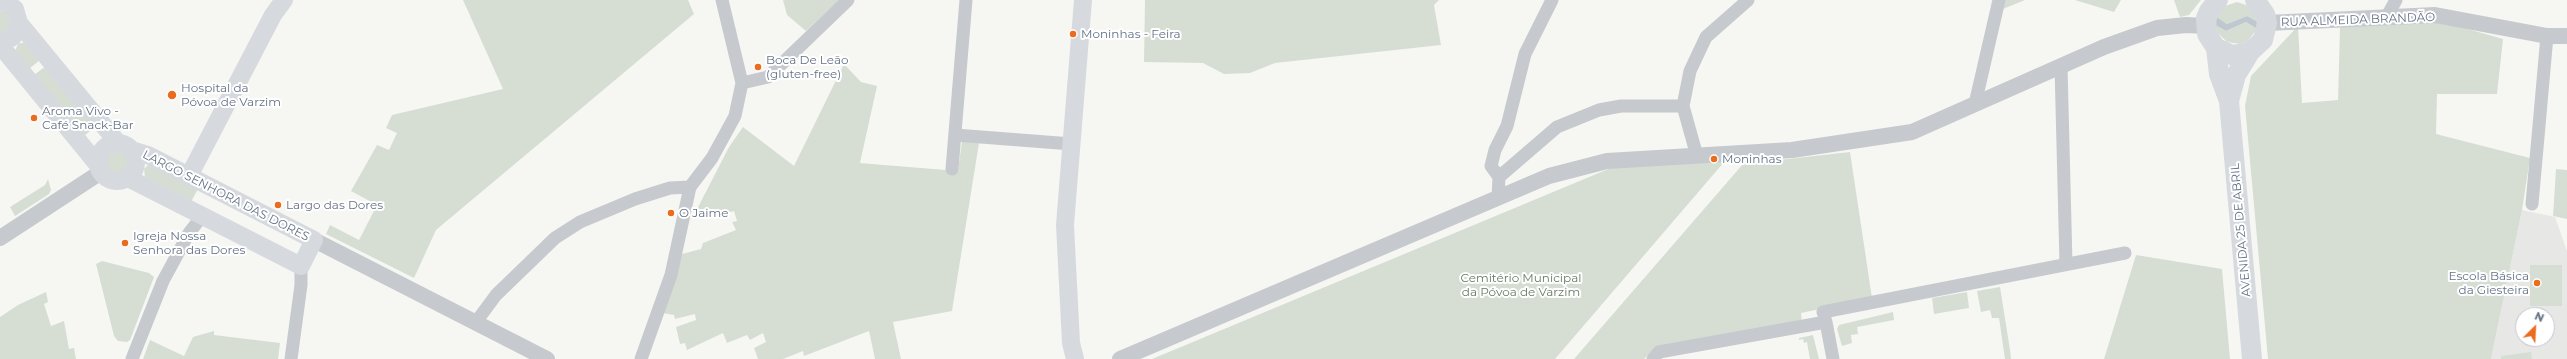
<!DOCTYPE html>
<meta charset="utf-8">
<style>
body{margin:0}
#map{position:relative;width:2567px;height:359px;overflow:hidden;background:#f6f7f3;font-family:Montserrat,sans-serif}
canvas{display:block}
.north{position:absolute;left:2515px;top:307px;width:40px;height:40px;box-sizing:border-box;background:#fff;border:1px solid #c1c7cf;border-radius:50%;rotate:24deg;font-size:11px;font-weight:700;line-height:16px;text-align:center;color:#647286}
.north::after{content:'';display:block;margin:auto;width:14px;height:18px;background:#eb6b1f;clip-path:polygon(50% 0,100% 100%,50% 72%,0 100%)}
</style>
<div id="map">
<canvas width="2567" height="359"></canvas>
<div class="north">N</div>
</div>
<script>
const context = document.querySelector('canvas').getContext('2d');
context.lineJoin = 'round';
function fillPath(path, color) { context.fillStyle = color; context.fill(path, 'evenodd'); }
const toPath = rows => new Path2D(rows.map(r => 'M' + r).join(''));
function strokePath(path, color, width, dash) { context.strokeStyle = color; context.lineWidth = width; context.lineCap = dash ? 'butt' : 'round'; context.setLineDash(dash || []); context.stroke(path); }
function write(font, color, halo, rows, align = 'center') {
  context.font = font + ' Montserrat,sans-serif'; context.lineWidth = 4; context.setLineDash([]); context.textBaseline = 'middle'; context.strokeStyle = halo; context.fillStyle = color; for (const [text, x, y, turn = 0] of rows) {
    context.save(); context.translate(x, y); context.rotate((+turn || 0) * Math.PI / 180); context.textAlign = isNaN(turn) ? turn : align; if (halo) context.strokeText(text, 0, 0); context.fillText(text, 0, 0); context.restore();
  }
}
fillPath(toPath([
 [2522,210,2555,217,2567,251,2567,359,2491,359],
 [2523,315,2547,315,2547,339,2523,339]
]), '#e7e8e6');
fillPath(toPath([
 [463,0,688,0,694,14,436,230,414,278,326,234,330,225,359,240,377,205,351,191,377,145,389,150,397,133,386,128,392,115,503,89],
 [783,0,839,0,806,31,787,15],
 [1145,0,1439,0,1434,5,1441,45,1275,63,1250,73,1224,74,1203,63,1144,62],
 [2005,0,2025,0,2003,9],
 [2075,0,2121,0,2114,12],
 [2174,0,2201,0,2189,15,2180,17],
 [2237,2,2249,6,2258,22,2247,16,2227,24,2217,17,2222,7],
 [0,10,7,13,12,19,8,30,0,33],
 [2436,20,2503,39,2497,94,2437,94,2436,134,2530,158,2522,210,2491,359,2268,359,2245,106,2251,76,2298,26,2302,103,2338,100,2340,27],
 [2246,22,2257,29,2247,42,2240,44,2227,42,2217,32,2215,25,2226,31],
 [21,43,25,43,40,60,29,69,15,51,18,44],
 [844,64,861,82,877,86,860,163,958,171,962,141,979,143,952,311,893,322,901,359,875,359,869,331,804,356,803,351,783,359,758,359,754,348,766,342,763,333,750,340,747,335,727,343,723,333,687,350,685,343,680,344,676,327,696,320,695,314,675,319,674,315,662,313,682,254,701,249,703,243,736,230,732,222,737,221,734,211,710,217,705,209,694,215,729,147,743,127,794,166],
 [46,66,95,127,84,136,34,75],
 '106 163a12 12 0 1 1 24 0a12 12 0 1 1-24 0Z',
 [1850,152,1872,298,1801,313,1802,323,1655,348,1644,359,1574,359,1743,164],
 [1725,161,1555,359,1152,359,1618,165],
 [149,164,199,187,191,202,145,178,144,169],
 [2556,169,2567,170,2567,219,2553,216],
 [48,179,51,190,49,194,15,216,10,207,45,185],
 [2136,255,2222,269,2230,359,2104,359],
 [102,261,149,273,154,277,130,340,127,342,118,341,114,336,96,264],
 [2530,265,2562,265,2562,306,2530,306],
 [2000,287,2010,350,2011,359,2005,359,1999,318,1992,318,1990,310,1981,312,1977,291],
 [46,292,48,302,44,304,51,326,64,321,69,349,74,348,76,359,0,359,0,317,18,305],
 [1967,292,1969,308,1934,314,1932,298],
 [1893,312,1894,320,1857,327,1858,334,1851,335,1852,343,1842,346,1837,329,1839,325],
 [214,331,214,335,280,343,278,359,143,359,150,340,184,356,193,337],
 [1813,335,1819,359,1810,359,1807,342,1804,343,1803,339,1799,340,1799,338],
 [2531,352,2532,359,2501,359,2501,356]
]), '#d6ded4');
fillPath(toPath([
 [2247,16,2258,22,2257,29,2246,22,2226,31,2215,25,2217,17,2227,24]
]), '#bfc8cf');
strokePath(toPath([
 [2386,18,2396,0],
 [2061,66,2066,264],
 [742,83,768,77,848,0],
 [1975,104,1999,0],
 [955,135,1072,144],
 [1697,156,1683,106,1690,71,1706,37,1748,0],
 [952,169,966,0],
 [1499,177,1491,166,1495,150,1507,126,1525,54,1552,0],
 [1498,198,1499,177,1557,127,1599,110,1621,106,1683,106],
 [2532,204,2547,36],
 [476,322,496,295,555,238,580,222,635,199,670,188,690,187],
 [1826,322,1823,312,2125,253],
 [132,359,163,281,189,233,203,215],
 [291,359,301,285,301,266],
 [641,359,671,275,690,187,712,158,735,116,742,83,722,0],
 [1653,359,1659,352,1826,322,1833,359]
]), '#c6c9cd', 13);
strokePath(toPath([
 [2267,23,2435,15,2547,36,2567,36],
 [0,238,101,172],
 [314,240,547,359],
 [1120,359,1549,176,1607,161,1792,150,1912,132,2104,47,2157,28,2186,25,2205,26]
]), '#c6c9cd', 16);
strokePath(toPath([
 [0,1,7,3,15,9,19,23,13,37,0,42],
 [19,23,118,143],
 [0,45,98,165],
 '98 162a19 19 0 1 1 38 0a19 19 0 1 1-38 0Z',
 [189,176,273,15,284,0],
 [128,178,301,266,314,240,148,155,132,150],
 [1075,359,1071,343,1065,225,1083,0]
]), '#d6dadf', 18);
strokePath(toPath([
 [2218,0,2209,11,2206,18,2207,34,2216,48,2232,55,2250,52,2263,40,2267,23,2265,14,2255,0],
 [2216,48,2219,74,2229,101,2252,359],
 [2229,101,2236,75,2250,52]
]), '#d6dadf', 20);
for (const [x, y, r, color] of [
 [1073,34,4,"#eb6b1f"],
 [758,67,4,"#eb6b1f"],
 [172,95,5,"#eb6b1f"],
 [34,118,4,"#eb6b1f"],
 [1714,159,4,"#eb6b1f"],
 [278,205,4,"#eb6b1f"],
 [671,213,4,"#eb6b1f"],
 [125,243,4,"#eb6b1f"],
 [2537,283,4,"#eb6b1f"]
]) { const dot = new Path2D(); dot.arc(x, y, r, 0, 2 * Math.PI); context.fillStyle = color; context.fill(dot); strokePath(dot, '#fff', 1.5); }
write('12px', '#647286', '#fff', [
 ["RUA ALMEIDA BRANDÃO",2358,20,-2],
 ["LARGO SENHORA DAS DORES",226,196,27],
 ["AVENIDA 25 DE ABRIL",2241,230,-95]
]);
write('12px', '#647286', '#fff', [
 ["Moninhas - Feira",1081,34],
 ["Boca De Leão",766,60],
 ["(gluten-free)",766,74],
 ["Hospital da",181,88],
 ["Póvoa de Varzim",181,102],
 ["Aroma Vivo -",42,111],
 ["Café Snack-Bar",42,125],
 ["Moninhas",1722,159],
 ["Largo das Dores",286,205],
 ["O Jaime",679,213],
 ["Igreja Nossa",133,236],
 ["Senhora das Dores",133,250],
 ["Escola Básica",2529,276,"right"],
 ["da Giesteira",2529,290,"right"]
], 'left');
write('12px', '#657c63', '#fff', [
 ["Cemitério Municipal",1521,278],
 ["da Póvoa de Varzim",1521,292]
]);
</script>
